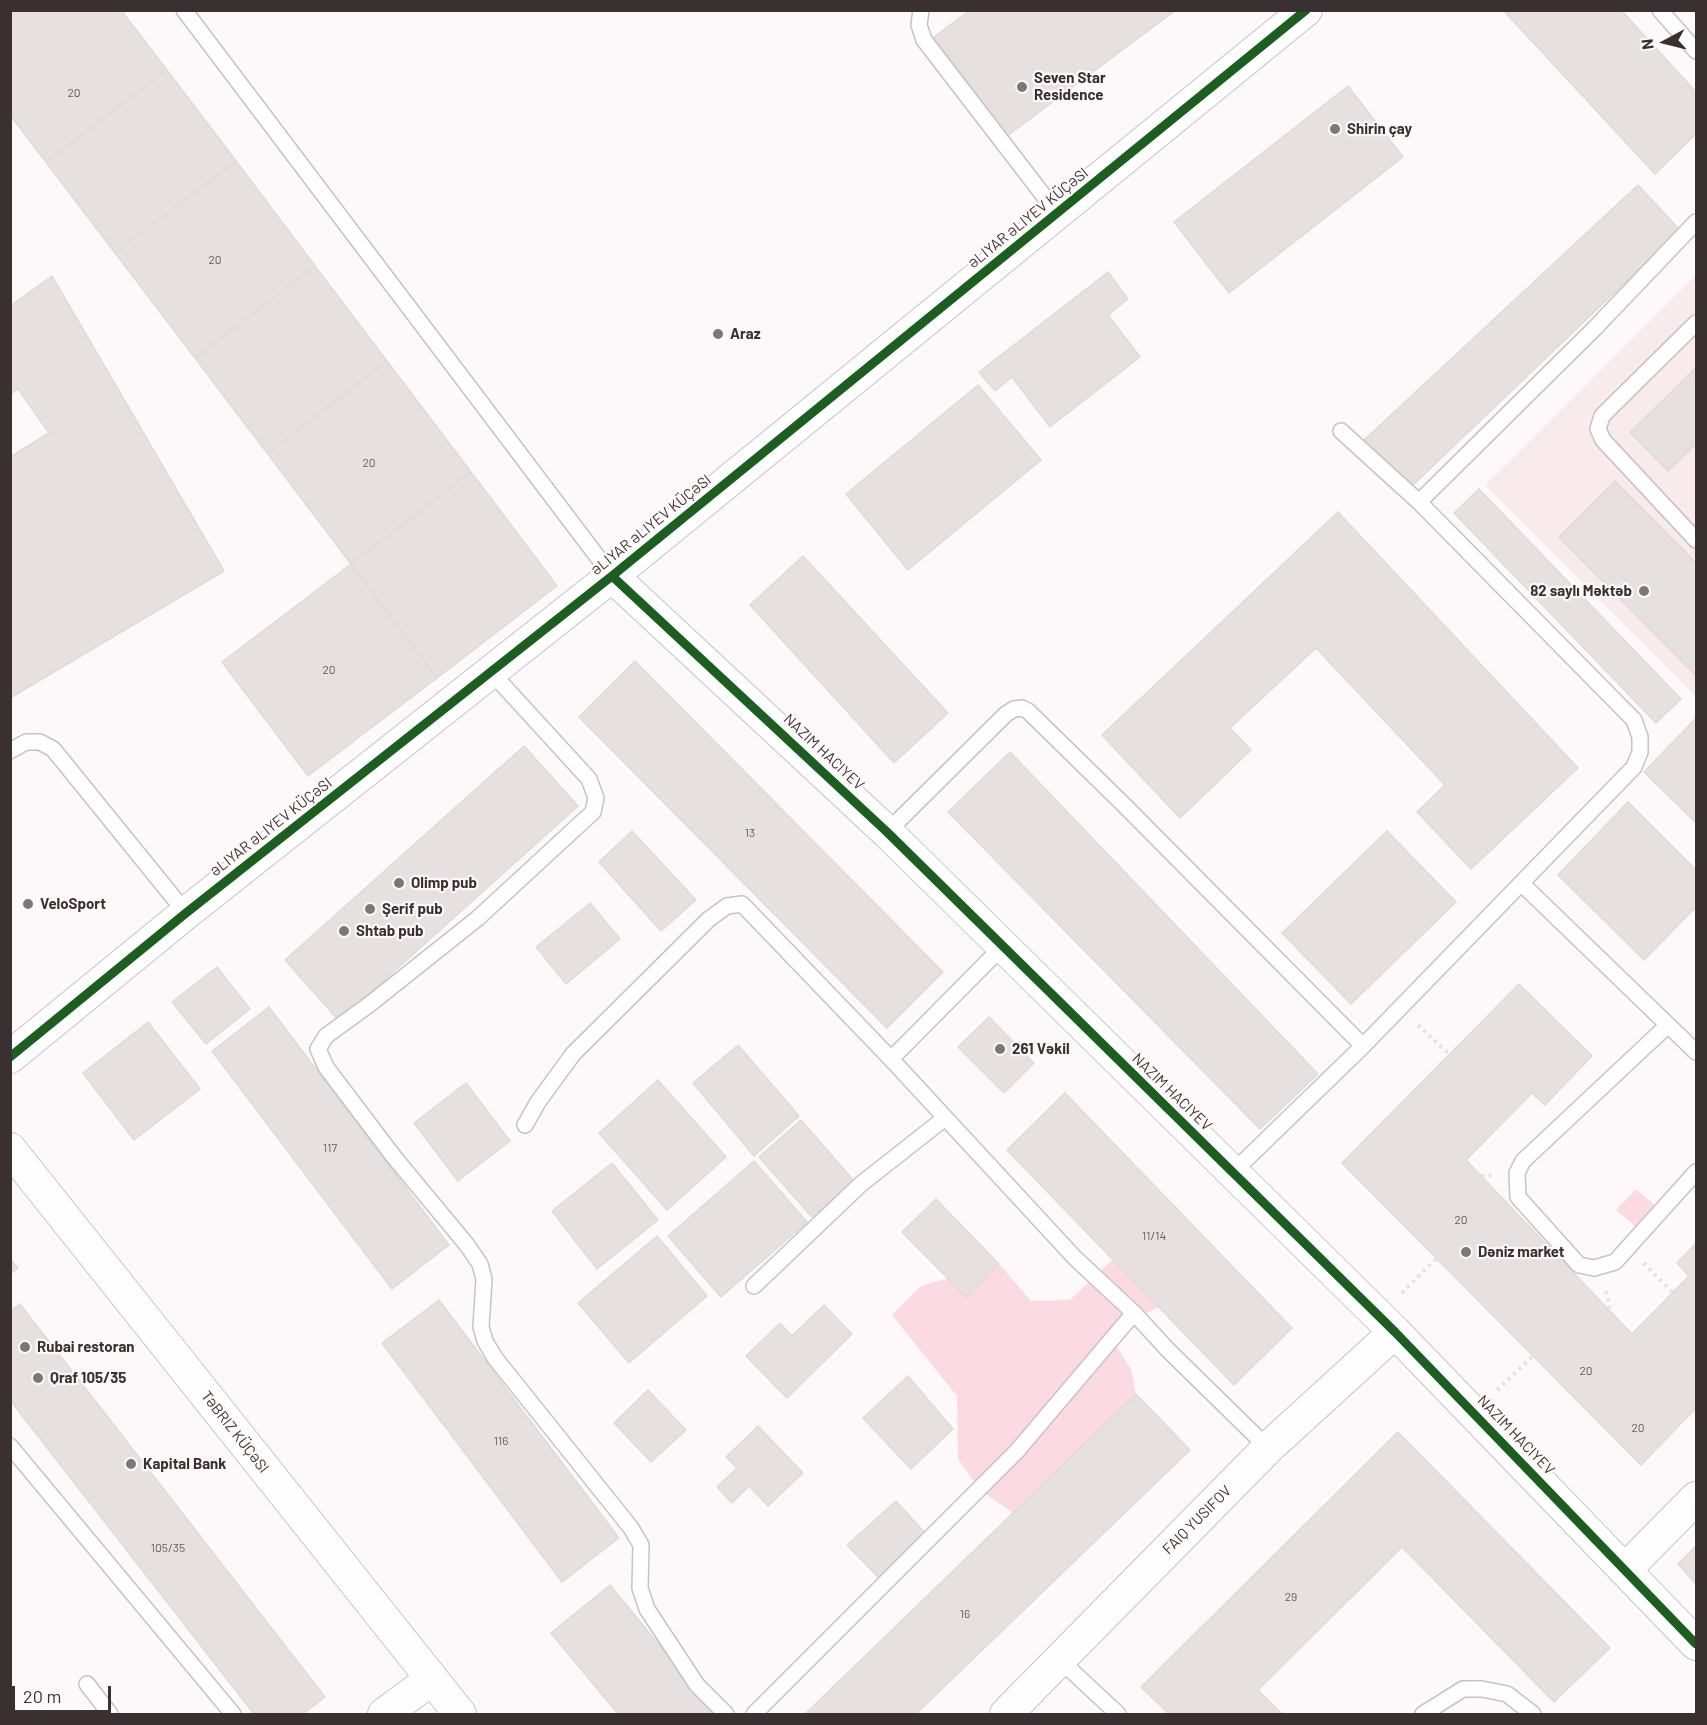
<!DOCTYPE html>
<meta charset="utf-8">
<style>
body{margin:0}
#map{position:relative;width:1707px;height:1725px;overflow:hidden;background:#fdf9fa;font-family:Barlow,sans-serif}
canvas{display:block}
.frame{position:absolute;inset:0;border:12px solid #3a2f31;pointer-events:none}
.north{position:absolute;left:1635px;top:12px;width:60px;height:60px;-webkit-text-stroke:4px #fef8f9;paint-order:stroke;rotate:263deg;font-size:16px;font-weight:700;line-height:24px;text-align:center;color:#3a2f31}
.north::after{content:'';display:block;margin:auto;width:21px;height:27px;background:#3a2f31;clip-path:polygon(50% 0,100% 100%,50% 72%,0 100%)}
.scale{position:absolute;left:12px;top:1686px;width:99px;height:27px;box-sizing:border-box;border:3px solid #3a2f31;border-top:0;padding-left:8px;font-size:18px;line-height:21px;white-space:nowrap;color:#3a2f31;-webkit-text-stroke:4px #fef8f9;paint-order:stroke}
</style>
<div id="map">
<canvas width="1707" height="1725"></canvas>
<div class="frame"></div>
<div class="north">N</div>
<div class="scale">20 m</div>
</div>
<script>
const context = document.querySelector('canvas').getContext('2d');
context.lineJoin = 'round';
function fillPath(path, color) { context.fillStyle = color; context.fill(path, 'evenodd'); }
const toPath = rows => new Path2D(rows.map(r => 'M' + r).join(''));
function strokePath(path, color, width, dash) { context.strokeStyle = color; context.lineWidth = width; context.lineCap = dash ? 'butt' : 'round'; context.setLineDash(dash || []); context.stroke(path); }
function write(font, color, halo, rows, align = 'center') {
  context.font = font + ' Barlow,sans-serif'; context.lineWidth = 4.5; context.setLineDash([]); context.textBaseline = 'middle'; context.strokeStyle = halo; context.fillStyle = color; for (const [text, x, y, turn = 0] of rows) {
    context.save(); context.translate(x, y); context.rotate((+turn || 0) * Math.PI / 180); context.textAlign = isNaN(turn) ? turn : align; if (halo) context.strokeText(text, 0, 0); context.fillText(text, 0, 0); context.restore();
  }
}
fillPath(toPath([
 [1696,275,1696,697,1485,485]
]), '#f9ebed');
fillPath(toPath([
 [1636,1189,1657,1207,1637,1228,1616,1210],
 [1113,1259,1158,1307,1133,1322,1122,1317,1111,1327,1115,1344,1131,1369,1136,1394,1013,1513,979,1489,958,1459,957,1396,892,1315,921,1286,999,1264,1031,1301,1070,1300]
]), '#fbdbe1');
const building = toPath([
 [18,10,121,10,167,70,46,162,10,115,10,16,18,10],
 [970,10,1176,10,1007,136,934,37,970,10],
 [1503,10,1621,10,1696,92,1696,134,1655,174,1503,10],
 [167,70,236,161,115,253,46,162,167,70],
 [1348,86,1403,157,1229,293,1174,222,1348,86],
 [236,161,315,266,195,358,115,253,236,161],
 [1638,185,1680,230,1412,486,1363,441,1638,185],
 [315,266,387,361,267,453,195,358,315,266],
 [1108,272,1128,299,1108,315,1140,357,1050,427,1012,377,995,391,979,372,1108,272],
 [52,276,224,571,10,698,10,457,49,433,18,389,10,394,10,306,52,276],
 [387,361,471,472,351,564,267,453,387,361],
 [1696,368,1696,444,1668,471,1630,432,1696,368],
 [978,385,1041,460,908,570,846,494,978,385],
 [471,472,557,586,437,678,351,564,471,472],
 [1615,481,1696,563,1696,676,1559,537,1615,481],
 [1479,489,1681,699,1656,723,1454,513,1479,489],
 [1338,512,1578,768,1471,869,1417,812,1445,785,1316,648,1230,728,1251,750,1180,818,1102,735,1338,512],
 [803,556,948,713,894,763,750,605,803,556],
 [351,564,437,678,308,776,222,662,351,564],
 [635,661,943,972,887,1028,579,717,635,661],
 [1696,718,1696,823,1644,772,1696,718],
 [524,746,578,806,339,1021,285,960,524,746],
 [1010,752,1318,1074,1260,1129,948,812,1010,752],
 [1628,802,1696,870,1696,911,1694,909,1644,960,1558,875,1628,802],
 [632,831,696,900,661,931,599,862,632,831],
 [1387,831,1456,902,1351,1004,1282,933,1387,831],
 [590,903,620,939,566,984,536,947,590,903],
 [217,967,250,1009,206,1044,172,1002,217,967],
 [1519,984,1592,1056,1545,1105,1532,1093,1466,1160,1632,1334,1689,1276,1677,1263,1696,1243,1696,1408,1641,1465,1342,1163,1519,984],
 [269,1007,449,1245,392,1289,212,1051,269,1007],
 [989,1017,1034,1063,1004,1093,958,1047,989,1017],
 [148,1022,200,1089,134,1140,83,1073,148,1022],
 [738,1045,799,1116,754,1156,693,1083,738,1045],
 [658,1080,726,1157,667,1210,599,1133,658,1080],
 [466,1083,510,1141,458,1181,414,1123,466,1083],
 [1065,1093,1292,1328,1234,1385,1007,1150,1065,1093],
 [801,1120,854,1181,812,1217,759,1157,801,1120],
 [754,1161,807,1222,721,1297,668,1236,754,1161],
 [612,1163,658,1220,597,1269,552,1211,612,1163],
 [936,1199,999,1264,966,1297,902,1232,936,1199],
 [657,1236,707,1296,629,1363,578,1303,657,1236],
 [10,1259,18,1268,10,1274,10,1259],
 [439,1300,619,1538,562,1582,382,1343,439,1300],
 [20,1304,325,1697,303,1714,254,1714,10,1400,10,1311,20,1304],
 [824,1305,852,1334,787,1398,746,1356,780,1323,792,1336,824,1305],
 [908,1376,953,1429,911,1469,863,1418,908,1376],
 [648,1390,686,1430,651,1462,614,1423,648,1390],
 [1136,1394,1190,1450,916,1714,805,1714,1136,1394],
 [758,1426,803,1473,768,1506,749,1486,732,1503,717,1487,737,1468,726,1457,758,1426],
 [1398,1432,1610,1648,1554,1702,1402,1547,1258,1690,1282,1714,1169,1714,1141,1687,1398,1432],
 [896,1501,927,1535,879,1578,847,1545,896,1501],
 [1696,1546,1696,1584,1678,1564,1696,1546],
 [610,1585,716,1714,618,1714,551,1633,610,1585]
]);
fillPath(building, '#e7e0e1');
strokePath(building, '#e1dadb', 1.5);
const service = toPath([
 [184,10,612,576],
 [921,10,919,25,924,40,1057,213],
 [1660,10,1696,51],
 [1696,323,1602,416,1598,429,1603,440,1696,540],
 [1419,502,1594,329,1696,222],
 [491,672,589,779,596,798,593,812,478,918,370,1004,326,1036,318,1049,326,1067,394,1157,467,1245,480,1264,484,1279,481,1327,485,1341,495,1358,631,1528,641,1545,640,1588,647,1609,697,1685,726,1714],
 [10,751,26,742,40,742,53,749,186,913],
 [887,832,1006,714,1014,709,1022,708,1028,711,1124,805,1363,1046],
 [1521,883,1696,1052],
 [1668,1025,1523,1161,1517,1173,1518,1197,1579,1265,1594,1268,1615,1262,1696,1172],
 [891,1059,1002,947],
 [525,1125,538,1102,573,1054,709,919,727,906,742,904,891,1059,1075,1258,1134,1313,1168,1350,1268,1448],
 [1232,1173,1363,1046,1634,767,1640,752,1640,737,1634,720,1419,502,1341,431],
 [754,1286,861,1184,945,1118],
 [10,1446,233,1714],
 [1059,1659,1118,1714],
 [87,1684,110,1714],
 [754,1714,1017,1451,1134,1313],
 [1423,1714,1463,1689,1482,1689,1507,1694,1533,1714]
]);
const minor = toPath([
 [612,576,887,832,1395,1332,1696,1644],
 [10,1057,186,913,612,576,1306,10],
 [10,1149,460,1714],
 [1625,1570,1696,1498],
 [384,1714,432,1679],
 [1006,1714,1268,1448,1395,1332]
]);
strokePath(service, '#c9c2c4', 18);
strokePath(minor, '#c9c2c4', 34);
strokePath(toPath([
 [1418,1025,1450,1055],
 [1481,1176,1492,1175],
 [1644,1263,1673,1293],
 [1606,1291,1610,1310],
 [1402,1293,1437,1258],
 [1497,1390,1533,1356]
]), '#e4e2e3', 4, [3, 4.5]);
strokePath(service, '#fffefe', 15);
strokePath(minor, '#fffefe', 32);
strokePath(toPath([
 [612,576,887,832,1395,1332,1696,1644],
 [10,1057,186,913,612,576,1306,10]
]), '#1b5e20', 9);
for (const [x, y, r, color] of [
 [1022,87,6,"#7e7677"],
 [1335,129,6,"#7e7677"],
 [718,334,6,"#7e7677"],
 [1644,591,6,"#7e7677"],
 [399,883,6,"#7e7677"],
 [28,904,6,"#7e7677"],
 [370,909,6,"#7e7677"],
 [344,931,6,"#7e7677"],
 [1000,1049,6,"#7e7677"],
 [1466,1252,6,"#7e7677"],
 [25,1347,6,"#7e7677"],
 [38,1378,6,"#7e7677"],
 [131,1464,6,"#7e7677"]
]) { const dot = new Path2D(); dot.arc(x, y, r, 0, 2 * Math.PI); context.fillStyle = color; context.fill(dot); strokePath(dot, '#fef8f9', 2); }
write('12px', '#675d5f', null, [
 ["20",74,93],
 ["20",215,260],
 ["20",369,463],
 ["20",329,670],
 ["13",750,833],
 ["117",330,1148],
 ["20",1461,1220],
 ["11/14",1154,1236],
 ["20",1586,1371],
 ["20",1638,1428],
 ["116",501,1441],
 ["105/35",168,1548],
 ["29",1291,1597],
 ["16",965,1614]
]);
write('bold 15px', '#3a2f31', '#fef8f9', [
 ["Seven Star",1034,78],
 ["Residence",1034,95],
 ["Shirin çay",1347,129],
 ["Araz",730,334],
 ["82 saylı Məktəb",1632,591,"right"],
 ["Olimp pub",411,883],
 ["VeloSport",40,904],
 ["Şerif pub",382,909],
 ["Shtab pub",356,931],
 ["261 Vəkil",1012,1049],
 ["Dəniz market",1478,1252],
 ["Rubai restoran",37,1347],
 ["Qraf 105/35",50,1378],
 ["Kapital Bank",143,1464]
], 'left');
write('15px', '#3a2f31', '#fef8f9', [
 ["ƏLIYAR ƏLIYEV KÜÇƏSI",1028,218,-39],
 ["ƏLIYAR ƏLIYEV KÜÇƏSI",651,525,-39],
 ["NAZIM HACIYEV",824,752,43],
 ["ƏLIYAR ƏLIYEV KÜÇƏSI",271,827,-38],
 ["NAZIM HACIYEV",1172,1092,44],
 ["TƏBRIZ KÜÇƏSI",235,1432,52],
 ["NAZIM HACIYEV",1516,1435,46],
 ["FAIQ YUSIFOV",1197,1520,-45]
]);
</script>
